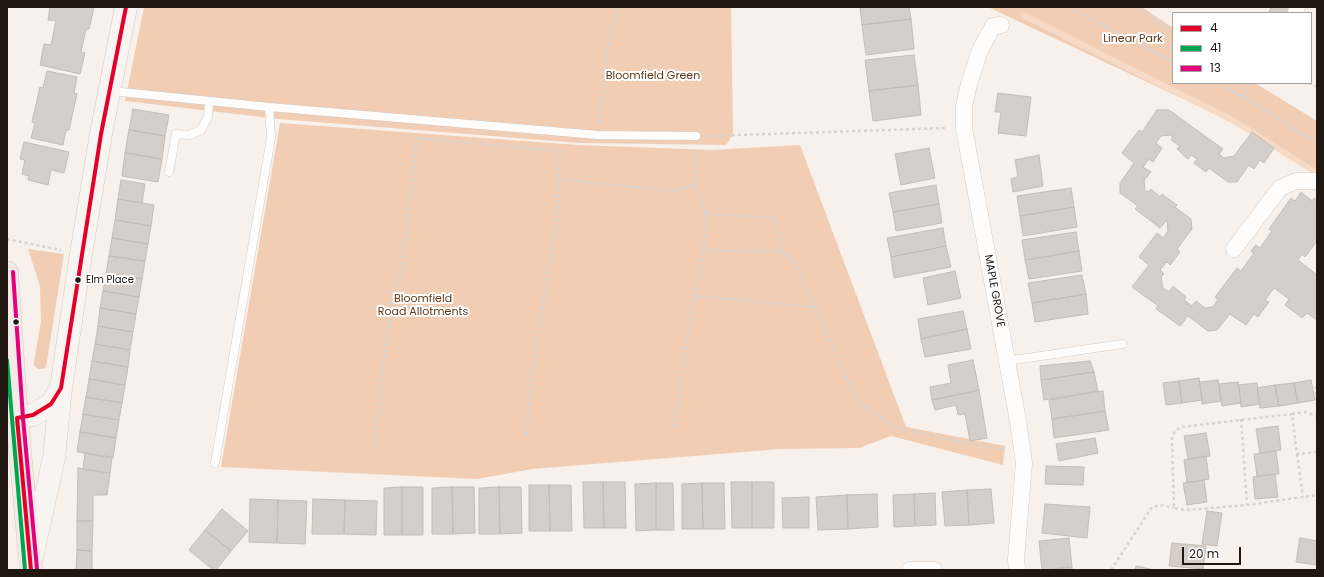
<!DOCTYPE html>
<style>
body{margin:0}
#map{position:relative;width:1324px;height:577px;overflow:hidden;background:#f7f0eb;font-family:Poppins,sans-serif}
canvas{display:block}
.frame{position:absolute;inset:0;border:8px solid #201711;pointer-events:none}
.legend{position:absolute;left:1172px;top:12px;width:140px;height:72px;box-sizing:border-box;background:#fff;border:1px solid #a6a2a0;margin:0;padding:5px 7px;list-style:none;font-size:12px;color:#201711}
.legend li{display:flex;align-items:center;gap:8px;height:20px}
.legend b{width:20px;border:1px solid #a6a2a0}
.scale{position:absolute;left:1182px;top:547px;width:59px;height:18px;box-sizing:border-box;border:2px solid #201711;border-top:0;padding-left:5px;font-size:12px;line-height:14px;white-space:nowrap;color:#201711;-webkit-text-stroke:3px #fff;paint-order:stroke}
</style>
<div id="map">
<canvas width="1324" height="577"></canvas>
<div class="frame"></div>
<ul class="legend">
<li><b style="height:5px;background:#e4002b"></b>4</li>
<li><b style="height:5px;background:#00a651"></b>41</li>
<li><b style="height:5px;background:#e5007d"></b>13</li>
</ul>
<div class="scale">20 m</div>
</div>
<script>
const context = document.querySelector('canvas').getContext('2d');
context.lineJoin = 'round';
function fillPath(path, color) { context.fillStyle = color; context.fill(path, 'evenodd'); }
const toPath = rows => new Path2D(rows.map(r => 'M' + r).join(''));
function strokePath(path, color, width, dash) { context.strokeStyle = color; context.lineWidth = width; context.lineCap = dash ? 'butt' : 'round'; context.setLineDash(dash || []); context.stroke(path); }
function write(font, color, halo, rows, align = 'center') {
  context.font = font + ' Poppins,sans-serif'; context.lineWidth = 4; context.setLineDash([]); context.textBaseline = 'middle'; context.strokeStyle = halo; context.fillStyle = color; for (const [text, x, y, turn = 0] of rows) {
    context.save(); context.translate(x, y); context.rotate((+turn || 0) * Math.PI / 180); context.textAlign = isNaN(turn) ? turn : align; if (halo) context.strokeText(text, 0, 0); context.fillText(text, 0, 0); context.restore();
  }
}
fillPath(toPath([
 [144,7,731,7,733,135,726,145,580,143,279,119,125,101],
 [988,7,1142,7,1173,28,1173,83,1255,83,1317,121,1317,170,1249,130],
 [280,123,578,145,712,150,800,145,906,427,1005,446,1003,465,891,436,859,448,780,449,532,469,477,479,221,467],
 [28,249,64,254,46,367,43,369,38,369,34,366,34,361,41,322,40,286]
]), '#f1cdb3');
strokePath(toPath([
 [1023,15,1236,122,1317,173]
]), '#f7dac6', 6);
const building = toPath([
 [50,7,88,7,94,8,89,29,86,29,81,52,85,53,80,74,40,65,44,44,51,45,56,21,48,20,50,7],
 [860,7,909,7,911,19,862,25,860,7],
 [1271,7,1285,7,1289,8,1288,13,1269,13,1271,7],
 [911,19,914,49,866,55,862,25,911,19],
 [914,55,918,85,869,91,865,60,914,55],
 [47,71,77,77,74,93,77,94,69,130,66,130,63,145,31,138,35,123,32,122,40,87,43,88,47,71],
 [918,85,921,115,873,121,869,91,918,85],
 [998,93,1031,97,1026,136,998,133,1001,112,995,112,998,93],
 [133,109,169,115,165,136,129,130,133,109],
 [1157,110,1169,110,1223,149,1219,154,1224,158,1234,156,1252,132,1274,148,1264,163,1260,160,1254,169,1249,165,1237,182,1228,182,1209,168,1206,172,1194,163,1197,159,1191,155,1188,159,1177,149,1180,146,1171,140,1173,137,1170,135,1161,136,1156,143,1162,148,1153,162,1149,159,1143,167,1151,172,1144,180,1145,190,1148,192,1151,189,1160,197,1162,194,1177,205,1175,207,1191,219,1192,229,1177,249,1180,252,1170,265,1167,262,1160,270,1164,274,1161,277,1163,288,1169,292,1173,286,1186,297,1184,300,1192,306,1196,301,1205,308,1213,307,1218,299,1215,297,1237,268,1241,271,1254,253,1251,251,1256,245,1260,248,1272,231,1269,229,1291,198,1295,201,1301,192,1312,201,1314,198,1317,200,1317,241,1305,257,1302,254,1298,260,1317,275,1317,320,1307,313,1302,318,1285,305,1289,299,1274,288,1265,300,1269,302,1258,317,1254,314,1246,325,1230,314,1217,330,1208,331,1188,316,1180,326,1156,309,1158,306,1132,287,1149,265,1139,257,1157,233,1163,238,1168,231,1167,220,1160,228,1135,209,1138,206,1120,193,1120,183,1134,163,1122,153,1139,130,1142,132,1157,110],
 [129,130,165,136,162,159,125,153,129,130],
 [24,142,69,152,64,173,51,170,48,185,28,180,29,176,22,174,25,160,20,159,24,142],
 [929,148,935,178,901,185,895,154,929,148],
 [125,153,162,159,158,182,122,176,125,153],
 [1039,155,1043,186,1013,192,1011,179,1018,177,1015,160,1039,155],
 [121,180,145,184,142,203,118,199,121,180],
 [936,185,939,204,893,212,889,193,936,185],
 [1071,188,1074,207,1020,216,1017,196,1071,188],
 [118,199,154,205,151,226,115,220,118,199],
 [939,204,942,223,896,231,893,212,939,204],
 [1074,207,1077,227,1023,236,1020,216,1074,207],
 [115,220,151,226,148,244,112,238,115,220],
 [943,228,946,246,891,257,887,238,943,228],
 [1076,232,1079,251,1025,260,1022,240,1076,232],
 [112,238,148,244,145,261,109,256,112,238],
 [946,246,951,267,894,278,891,257,946,246],
 [1079,251,1082,271,1029,279,1025,260,1079,251],
 [109,256,145,261,142,279,106,273,109,256],
 [955,271,961,298,928,305,923,278,955,271],
 [106,273,142,279,139,297,103,291,106,273],
 [1082,275,1086,294,1032,303,1028,283,1082,275],
 [103,291,139,297,136,314,100,308,103,291],
 [1086,294,1088,314,1035,322,1032,303,1086,294],
 [100,308,136,314,133,332,98,326,100,308],
 [963,311,967,329,921,339,918,319,963,311],
 [98,326,133,332,130,350,95,344,98,326],
 [967,329,971,349,925,357,921,339,967,329],
 [95,344,130,350,128,367,92,361,95,344],
 [973,360,979,390,932,400,930,387,951,383,948,365,973,360],
 [92,361,128,367,125,385,89,379,92,361],
 [1090,361,1094,372,1041,380,1040,366,1090,361],
 [1094,372,1098,391,1044,400,1041,380,1094,372],
 [1199,378,1202,400,1182,403,1179,381,1199,378],
 [89,379,125,385,122,403,86,397,89,379],
 [1218,380,1221,401,1202,404,1200,382,1218,380],
 [1311,380,1315,400,1298,403,1294,383,1311,380],
 [1179,381,1182,403,1166,405,1163,383,1179,381],
 [1238,382,1241,403,1222,406,1219,384,1238,382],
 [1257,383,1260,404,1241,407,1239,385,1257,383],
 [1294,383,1298,403,1279,406,1275,385,1294,383],
 [1275,385,1279,406,1260,408,1257,388,1275,385],
 [979,390,987,438,970,441,965,414,958,415,956,405,935,410,932,400,979,390],
 [1103,391,1105,411,1052,419,1049,400,1103,391],
 [86,397,122,403,119,420,83,414,86,397],
 [1105,411,1109,430,1054,438,1052,419,1105,411],
 [83,414,119,420,116,438,80,432,83,414],
 [1278,426,1281,450,1260,453,1256,429,1278,426],
 [80,432,116,438,113,458,77,452,80,432],
 [1206,433,1210,456,1188,459,1184,436,1206,433],
 [1095,438,1098,453,1059,461,1056,444,1095,438],
 [1276,451,1279,474,1257,476,1254,454,1276,451],
 [85,453,112,457,110,473,83,469,85,453],
 [1206,456,1209,479,1187,483,1184,460,1206,456],
 [1046,466,1084,467,1083,485,1045,484,1046,466],
 [78,468,110,473,107,495,93,495,93,521,77,521,78,468],
 [1275,474,1278,497,1255,499,1253,477,1275,474],
 [1204,480,1207,502,1187,505,1183,483,1204,480],
 [583,482,603,482,604,528,584,528,583,482],
 [603,482,625,482,626,528,604,528,603,482],
 [731,482,752,482,752,528,732,528,731,482],
 [752,482,774,482,774,528,752,528,752,482],
 [656,483,656,530,636,531,635,484,656,483],
 [656,483,673,483,674,530,656,530,656,483],
 [702,483,724,483,725,529,703,529,702,483],
 [702,483,703,529,682,529,682,484,702,483],
 [529,485,549,485,550,531,529,531,529,485],
 [549,485,571,485,572,531,550,531,549,485],
 [402,487,423,487,423,535,402,535,402,487],
 [402,487,402,535,384,535,384,488,402,487],
 [452,487,474,487,475,533,453,534,452,487],
 [452,487,453,534,432,534,432,488,452,487],
 [499,487,521,487,522,533,500,534,499,487],
 [499,487,500,534,479,534,479,488,499,487],
 [991,489,994,523,969,525,967,490,991,489],
 [967,490,969,525,945,526,942,492,967,490],
 [935,493,936,525,915,526,914,494,935,493],
 [877,494,878,527,848,529,847,495,877,494],
 [914,494,915,526,894,527,893,495,914,494],
 [847,495,848,529,818,530,816,497,847,495],
 [809,497,809,528,783,528,782,498,809,497],
 [250,499,278,500,277,543,249,542,250,499],
 [313,499,345,500,344,534,312,534,313,499],
 [278,500,307,501,305,544,277,543,278,500],
 [345,500,377,501,376,535,344,534,345,500],
 [1045,504,1090,507,1087,538,1042,533,1045,504],
 [222,509,248,531,231,551,205,530,222,509],
 [1207,511,1222,513,1217,546,1202,544,1207,511],
 [77,521,93,521,92,551,77,550,77,521],
 [205,530,231,551,216,570,213,570,189,550,205,530],
 [1069,538,1072,567,1042,570,1039,541,1069,538],
 [1300,538,1317,541,1317,565,1296,562,1300,538],
 [1172,543,1206,546,1203,569,1169,566,1172,543],
 [77,550,92,551,92,570,76,570,77,550],
 [1136,566,1155,570,1135,570,1136,566],
 [1072,567,1072,570,1049,570,1072,567]
]);
fillPath(building, '#d6cec9');
strokePath(building, '#c4bdb7', 1);
const lane = toPath([
 [111,91,269,107,598,135,696,136],
 [169,172,176,134,190,135,201,130,208,117,209,101],
 [1007,361,1122,344],
 [215,463,271,138,269,107]
]);
const street = toPath([
 [1296,13,1297,7],
 [1001,25,993,26,980,50,969,84,964,106,964,128,1018,421,1024,463,1016,559,1017,570],
 [1234,249,1280,188,1296,181,1317,181],
 [910,570,934,570]
]);
const secondary = toPath([
 [17,418,33,415,51,404,61,388],
 [32,557,54,458,61,388,81,254,101,134,126,7]
]);
const primary = toPath([
 [7,272,17,418,31,570]
]);
strokePath(lane, '#d4ccc6', 9);
strokePath(street, '#d4ccc6', 17);
strokePath(secondary, '#d4ccc6', 23);
strokePath(primary, '#cfcbc8', 23);
strokePath(toPath([
 [1068,7,1173,61],
 [1137,7,1156,19,1173,33],
 [1216,83,1243,97,1317,142],
 [1234,83,1243,97],
 [1309,83,1317,87],
 [1243,97,1250,83],
 [600,123,607,52,619,7],
 [708,136,947,128],
 [706,214,776,218,783,252,797,265,858,403,898,428,966,443,1005,450],
 [7,239,61,250],
 [704,250,783,252],
 [696,296,816,307],
 [1317,387,1315,388,1317,403],
 [1292,414,1305,412,1317,416],
 [1241,419,1247,505],
 [675,427,682,370,704,250,706,214,699,193,695,185,696,149],
 [527,435,529,404,535,354,556,226,559,179,672,191,695,185],
 [1317,452,1297,454,1292,414,1181,427,1175,431,1172,438,1174,508,1185,510,1247,505,1317,495],
 [373,453,381,396,380,380,386,353,394,289,402,272,417,138,560,151,559,179],
 [1297,454,1303,497],
 [1111,570,1152,507,1162,505,1174,508]
]), '#d6d4d2', 2.5, [3, 3]);
strokePath(lane, '#fefdfc', 8);
strokePath(street, '#fefdfc', 16);
strokePath(secondary, '#f8f4f1', 22);
strokePath(primary, '#f3ebe5', 22);
strokePath(toPath([
 [31,570,17,418,33,415,51,404,61,388,101,134,126,7]
]), '#e4002b', 4);
strokePath(toPath([
 [7,360,25,570]
]), '#00a651', 4);
strokePath(toPath([
 [13,272,23,418,37,569]
]), '#e5007d', 4);
for (const [x, y, r, color] of [
 [78,280,3.5,"#201711"],
 [16,322,3.5,"#201711"]
]) { const dot = new Path2D(); dot.arc(x, y, r, 0, 2 * Math.PI); context.fillStyle = color; context.fill(dot); strokePath(dot, '#fff', 1.5); }
write('10px', '#201711', '#fff', [
 ["Elm Place",86,280]
], 'left');
write('11px', '#5e3615', '#fff', [
 ["Linear Park",1133,39],
 ["Bloomfield Green",653,76],
 ["Bloomfield",423,299],
 ["Road Allotments",423,312]
]);
write('11px', '#201711', '#fff', [
 ["MAPLE GROVE",994,291,80]
]);
</script>
